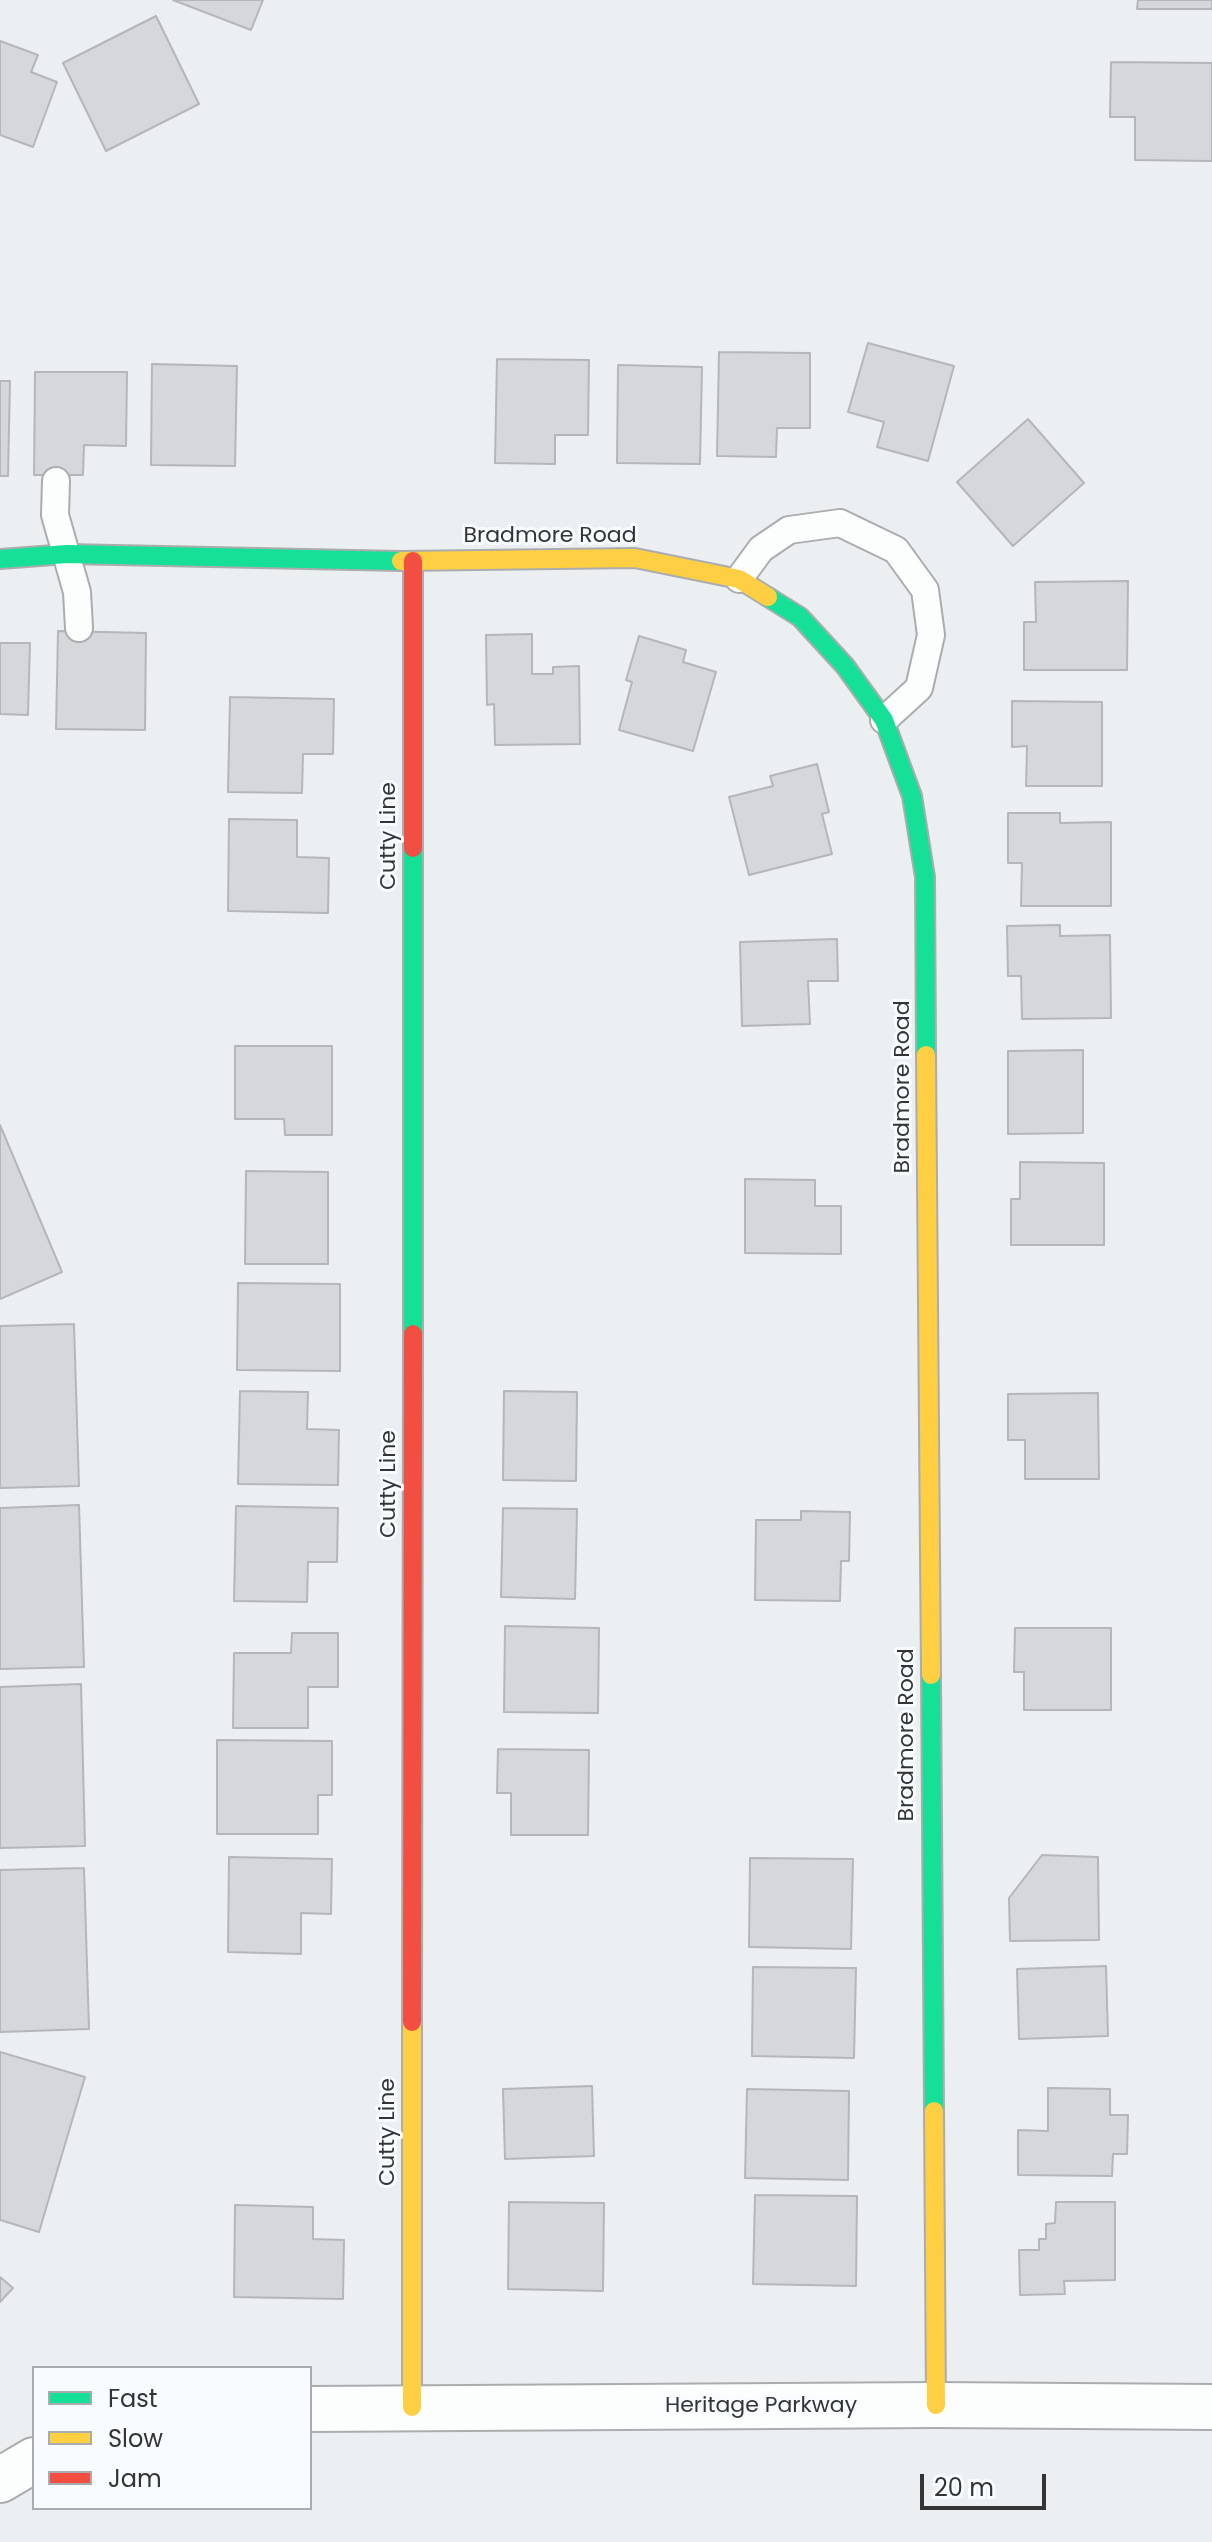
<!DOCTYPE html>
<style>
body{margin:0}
#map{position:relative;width:1212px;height:2542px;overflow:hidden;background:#eceff2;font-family:Poppins,sans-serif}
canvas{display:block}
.legend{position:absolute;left:32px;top:2366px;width:280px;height:144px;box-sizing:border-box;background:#f9fcff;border:2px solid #a9acae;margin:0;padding:10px 14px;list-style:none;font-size:24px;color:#323435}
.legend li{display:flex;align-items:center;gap:16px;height:40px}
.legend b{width:40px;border:2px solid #a9acae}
.scale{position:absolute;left:920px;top:2474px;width:126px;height:36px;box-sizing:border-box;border:4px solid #323435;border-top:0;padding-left:10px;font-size:24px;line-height:28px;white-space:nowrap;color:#323435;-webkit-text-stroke:6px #f9fcff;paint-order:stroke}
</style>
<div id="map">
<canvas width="1212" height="2542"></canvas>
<ul class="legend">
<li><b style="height:10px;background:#16e098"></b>Fast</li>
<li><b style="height:10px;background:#ffcf43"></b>Slow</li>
<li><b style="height:10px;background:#f24e42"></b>Jam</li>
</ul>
<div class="scale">20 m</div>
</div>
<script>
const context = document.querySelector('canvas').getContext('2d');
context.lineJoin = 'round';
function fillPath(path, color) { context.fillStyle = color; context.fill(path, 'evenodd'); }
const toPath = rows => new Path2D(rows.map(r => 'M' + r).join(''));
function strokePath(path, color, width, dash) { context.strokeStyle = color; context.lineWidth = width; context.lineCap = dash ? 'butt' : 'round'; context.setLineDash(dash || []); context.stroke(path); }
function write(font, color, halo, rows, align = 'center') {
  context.font = font + ' Poppins,sans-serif'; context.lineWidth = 6; context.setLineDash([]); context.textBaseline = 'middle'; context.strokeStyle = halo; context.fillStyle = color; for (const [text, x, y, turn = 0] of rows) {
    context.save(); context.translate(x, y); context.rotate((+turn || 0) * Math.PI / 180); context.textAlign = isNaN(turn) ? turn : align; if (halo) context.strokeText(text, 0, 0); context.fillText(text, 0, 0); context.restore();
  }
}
const building = toPath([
 [173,0,263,0,251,30,173,0],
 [1138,0,1212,0,1212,9,1137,9,1138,0],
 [156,16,199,104,106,151,63,63,156,16],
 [0,41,38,55,31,72,57,82,33,147,0,135,0,41],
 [1111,62,1212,63,1212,161,1135,160,1135,117,1110,117,1111,62],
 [868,343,954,366,928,461,877,447,884,422,848,412,868,343],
 [719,352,810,353,810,428,777,428,776,457,717,456,719,352],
 [497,359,589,360,588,435,555,435,555,464,495,463,497,359],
 [152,364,237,366,235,466,151,465,152,364],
 [618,365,702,367,700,464,617,463,618,365],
 [35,372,127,372,126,446,84,445,83,475,34,475,35,372],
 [0,381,10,381,8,476,0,476,0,381],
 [1028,419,1084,483,1013,546,957,482,1028,419],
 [1128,581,1127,670,1024,670,1024,622,1036,622,1035,582,1128,581],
 [58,631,146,633,145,730,56,729,58,631],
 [532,634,532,674,553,674,553,667,579,666,580,744,495,745,494,704,487,705,486,635,532,634],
 [639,636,686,650,683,662,716,672,693,751,619,730,632,682,626,680,639,636],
 [0,643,30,643,28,715,0,714,0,643],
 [230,697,334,699,333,754,303,754,302,793,228,792,230,697],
 [1012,701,1102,702,1102,786,1026,786,1027,746,1012,747,1012,701],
 [817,764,829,812,822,814,832,854,749,875,729,797,773,786,770,776,817,764],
 [1008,813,1060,813,1060,823,1111,822,1111,906,1021,906,1022,863,1008,863,1008,813],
 [229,819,297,820,297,857,329,858,328,913,228,911,229,819],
 [1060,925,1060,936,1110,935,1111,1018,1022,1019,1021,976,1008,976,1007,926,1060,925],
 [837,939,838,981,808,981,810,1024,742,1026,740,942,837,939],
 [235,1046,332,1046,332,1135,285,1135,284,1119,235,1119,235,1046],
 [1083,1050,1083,1133,1008,1134,1008,1051,1083,1050],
 [0,1125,62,1272,0,1299,0,1125],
 [1020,1162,1104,1163,1104,1245,1011,1245,1011,1199,1020,1199,1020,1162],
 [246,1171,328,1172,328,1264,245,1264,246,1171],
 [745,1179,815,1180,815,1206,841,1206,841,1254,745,1253,745,1179],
 [238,1283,340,1284,340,1371,237,1370,238,1283],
 [74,1324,79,1486,0,1488,0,1326,74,1324],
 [240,1391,308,1392,307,1429,339,1430,338,1485,238,1484,240,1391],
 [504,1391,577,1392,576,1481,503,1480,504,1391],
 [1098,1393,1099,1479,1025,1479,1025,1440,1008,1440,1008,1394,1098,1393],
 [79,1505,84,1667,0,1669,0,1508,79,1505],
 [236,1506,338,1508,337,1562,308,1562,307,1602,234,1601,236,1506],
 [503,1508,577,1509,575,1599,501,1597,503,1508],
 [801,1511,850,1512,849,1561,841,1561,840,1601,755,1600,756,1520,801,1520,801,1511],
 [505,1626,599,1628,598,1713,504,1712,505,1626],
 [1015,1628,1111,1628,1111,1710,1024,1710,1024,1672,1014,1672,1015,1628],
 [292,1633,338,1633,338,1687,308,1687,308,1728,233,1728,234,1653,291,1653,292,1633],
 [81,1684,85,1846,0,1848,0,1687,81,1684],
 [217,1740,332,1741,332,1795,318,1795,318,1834,217,1834,217,1740],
 [498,1749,589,1750,588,1835,511,1835,511,1793,497,1793,498,1749],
 [1042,1855,1098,1857,1099,1940,1010,1941,1009,1898,1042,1855],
 [229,1857,332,1859,331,1914,301,1913,301,1954,228,1952,229,1857],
 [750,1858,853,1859,851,1949,749,1947,750,1858],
 [84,1868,89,2029,0,2032,0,1870,84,1868],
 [1106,1966,1108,2036,1019,2039,1017,1969,1106,1966],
 [753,1967,856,1968,854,2058,752,2056,753,1967],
 [0,2052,85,2077,39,2232,0,2220,0,2052],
 [592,2086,594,2156,505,2159,503,2089,592,2086],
 [1048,2088,1110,2089,1110,2115,1128,2115,1127,2154,1113,2154,1112,2176,1018,2175,1018,2130,1048,2131,1048,2088],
 [747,2089,849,2091,848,2180,745,2178,747,2089],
 [755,2195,857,2196,856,2286,753,2284,755,2195],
 [509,2202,604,2203,603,2291,508,2289,509,2202],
 [1056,2202,1115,2202,1115,2280,1064,2281,1065,2294,1020,2295,1019,2250,1039,2250,1039,2239,1046,2239,1046,2224,1055,2223,1056,2202],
 [235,2205,313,2207,313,2239,344,2240,343,2299,234,2297,235,2205],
 [0,2277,13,2288,0,2302,0,2277]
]);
fillPath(building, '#d6d7db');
strokePath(building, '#b4b6b9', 2);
const lane = toPath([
 [56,481,55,515,77,592,79,628],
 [739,579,761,549,789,530,840,523,896,550,925,590,931,635,919,688,884,720]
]);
const street = toPath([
 [310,2409,936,2405,1212,2407],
 [0,2480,34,2460]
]);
const fast = toPath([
 [0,559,67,554,401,561],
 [768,597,800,617,845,666,884,720,912,796,925,877,926,1055],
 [413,1334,413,848],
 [931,1675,934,2111]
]);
const slow = toPath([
 [401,561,635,558,739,579,768,597],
 [926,1055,931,1675],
 [934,2111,936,2405],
 [412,2407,412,2022]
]);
const jam = toPath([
 [413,848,413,561],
 [412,2022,413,1334]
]);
strokePath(lane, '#aaacae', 30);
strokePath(street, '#aaacae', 48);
strokePath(fast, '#aaacae', 22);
strokePath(slow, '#aaacae', 22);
strokePath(jam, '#aaacae', 22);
strokePath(lane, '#fcfdfd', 26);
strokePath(street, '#fcfdfd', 44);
strokePath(fast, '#16e098', 18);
strokePath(slow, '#ffcf43', 18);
strokePath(jam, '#f24e42', 18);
write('22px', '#323435', '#f9fcff', [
 ["Bradmore Road",550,536],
 ["Cutty Line",389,836,-90],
 ["Bradmore Road",903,1087,-90],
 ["Cutty Line",389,1484,-90],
 ["Bradmore Road",907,1735,-90],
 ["Cutty Line",388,2132,-90],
 ["Heritage Parkway",761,2406]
]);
</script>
